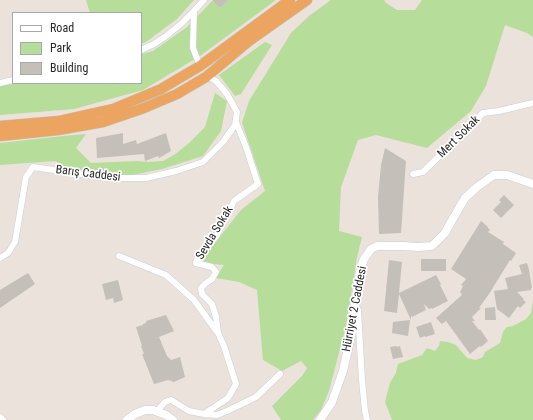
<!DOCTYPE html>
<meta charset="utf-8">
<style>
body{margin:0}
#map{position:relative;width:533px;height:420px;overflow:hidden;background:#eae2db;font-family:"Roboto Condensed",sans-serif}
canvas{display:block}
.legend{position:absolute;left:12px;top:12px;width:130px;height:72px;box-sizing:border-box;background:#fff;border:1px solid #a9a9a9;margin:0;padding:5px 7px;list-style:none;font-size:12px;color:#282828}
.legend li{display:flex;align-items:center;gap:8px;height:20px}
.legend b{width:20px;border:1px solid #a9a9a9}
</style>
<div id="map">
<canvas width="533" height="420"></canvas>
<ul class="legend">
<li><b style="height:5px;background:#fff"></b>Road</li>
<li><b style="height:11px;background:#b7dd9a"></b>Park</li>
<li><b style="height:11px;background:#c5bfba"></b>Building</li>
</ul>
</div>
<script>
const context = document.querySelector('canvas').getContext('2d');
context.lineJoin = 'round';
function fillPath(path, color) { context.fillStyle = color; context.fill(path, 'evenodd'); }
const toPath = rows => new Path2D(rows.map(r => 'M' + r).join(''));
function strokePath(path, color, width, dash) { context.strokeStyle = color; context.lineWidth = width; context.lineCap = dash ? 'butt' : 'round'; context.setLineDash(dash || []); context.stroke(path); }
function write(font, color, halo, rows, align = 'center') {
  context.font = font + ' "Roboto Condensed",sans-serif'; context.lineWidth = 3.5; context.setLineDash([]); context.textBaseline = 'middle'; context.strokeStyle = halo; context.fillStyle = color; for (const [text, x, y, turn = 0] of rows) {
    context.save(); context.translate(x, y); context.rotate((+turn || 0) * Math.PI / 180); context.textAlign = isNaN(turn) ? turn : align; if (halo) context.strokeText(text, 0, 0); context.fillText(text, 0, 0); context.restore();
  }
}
fillPath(toPath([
 [86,0,194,0,177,19,146,42,141,44,141,13,90,13],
 [213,0,276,0,200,56,143,90,74,109,0,115,0,86,18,83,141,83,141,54,153,51,187,27],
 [331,0,384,0,386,3,397,10,415,10,422,0,533,0,533,37,527,33,505,25,486,86,471,111,427,148,376,135,358,140,341,187,339,231,362,237,357,257,346,326,329,391,321,410,313,420,281,420,272,406,302,376,307,368,301,361,282,371,263,360,257,290,239,282,216,278,224,265,203,263,203,258,241,210,265,191,242,123,249,101,291,33,309,16],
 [265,42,272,45,241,94,235,96,219,75],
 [215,93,227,101,221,131,203,156,162,169,132,175,109,175,63,168,56,161,0,165,0,143,63,136,86,134,76,148,91,163,137,161,150,162,163,161,174,155,189,143,205,127],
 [533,300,533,420,392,420,385,402,390,383,396,373,398,364,422,355,427,348,435,351,439,346,440,341,448,342,456,345,467,358,476,360,483,357,485,352,500,343,503,332,507,327,513,326,526,319,531,313]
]), '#b7dd9a');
fillPath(toPath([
 [213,0,228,0,221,7,219,7],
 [123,133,123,144,136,140,137,144,166,133,171,151,159,158,158,156,145,161,144,154,97,158,96,138],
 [385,148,406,161,401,233,379,234,378,197,381,165],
 [504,195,514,205,501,218,493,210,501,202,499,200],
 [481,221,488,227,488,228,490,230,488,232,504,242,503,244,516,253,511,261,510,260,489,294,479,308,481,308,472,317,475,321,472,321,479,330,480,329,488,341,481,347,480,346,470,354,446,321,442,324,436,318,462,295,460,292,463,286,461,285,466,279,451,269],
 [421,259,446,259,446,271,421,271],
 [389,260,402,262,399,293,436,275,441,284,440,285,448,301,432,309,432,308,429,309,424,304,426,310,412,317,411,315,411,320,399,294,397,313,384,311],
 [527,263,529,270,532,288,531,288,531,290,517,292,524,299,523,300,526,302,520,308,518,306,509,318,497,309,494,291,508,289,505,278,522,274,519,265],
 [28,273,35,284,0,308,0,290],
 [118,280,123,300,114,303,113,298,106,300,102,284],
 [495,307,496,320,485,320,485,308],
 [166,315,174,331,159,337,167,356,171,360,180,357,185,377,174,382,168,380,154,384,142,354,144,354,141,346,142,346,136,327,143,325,143,324,146,323,146,321],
 [410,320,408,336,392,333,393,322],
 [431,322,435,334,425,337,425,336,420,338,416,327],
 [397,346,397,347,400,346,403,357,393,359,390,347]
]), '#c5bfba');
const minor = toPath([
 [141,50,154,44,166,36,181,24,194,11],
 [200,66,193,48,194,11,204,0],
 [0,83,13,80],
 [413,174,423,172,483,113,499,111,533,103],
 [119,256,166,275,194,300,217,332],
 [0,258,8,253,15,242,26,177,33,167,109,178,146,178,176,171,203,162,223,142,235,125,237,112,227,94,216,81,207,76],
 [358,310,362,380,365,411,367,420],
 [157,411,165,402,171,400,189,411,204,414,217,415,227,411,256,397,280,374],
 [204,414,228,398,236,384,224,346,218,333,216,317,212,304,202,294,201,288,206,283,212,279,216,272,212,267,196,263,198,257,217,235,234,201,258,184,246,147,236,122]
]);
const tertiary = toPath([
 [0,418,2,420],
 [127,420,135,414,145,410,153,410,166,415,173,420],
 [320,420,332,402,343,371,352,331,358,283,361,267,364,259,371,249,377,246,403,246,418,247,432,246,445,233,451,222,465,198,477,187,494,175,507,175,533,184]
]);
const trunk = toPath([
 [0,126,59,121,113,109,161,89,200,66,290,0],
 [0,136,58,130,103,122,144,108,177,94,206,77,249,41,307,0]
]);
strokePath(minor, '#c9ced9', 7);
strokePath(tertiary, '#c9ced9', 9);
strokePath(trunk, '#c3c3c3', 11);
strokePath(minor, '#fff', 6);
strokePath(tertiary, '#fff', 8);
strokePath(trunk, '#eca560', 10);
write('12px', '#282828', '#fff', [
 ["Mert Sokak",459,137,-45],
 ["Barış Caddesi",88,174,7],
 ["Sevda Sokak",215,233,-59],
 ["Hürriyet 2 Caddesi",355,309,-79]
]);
</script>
